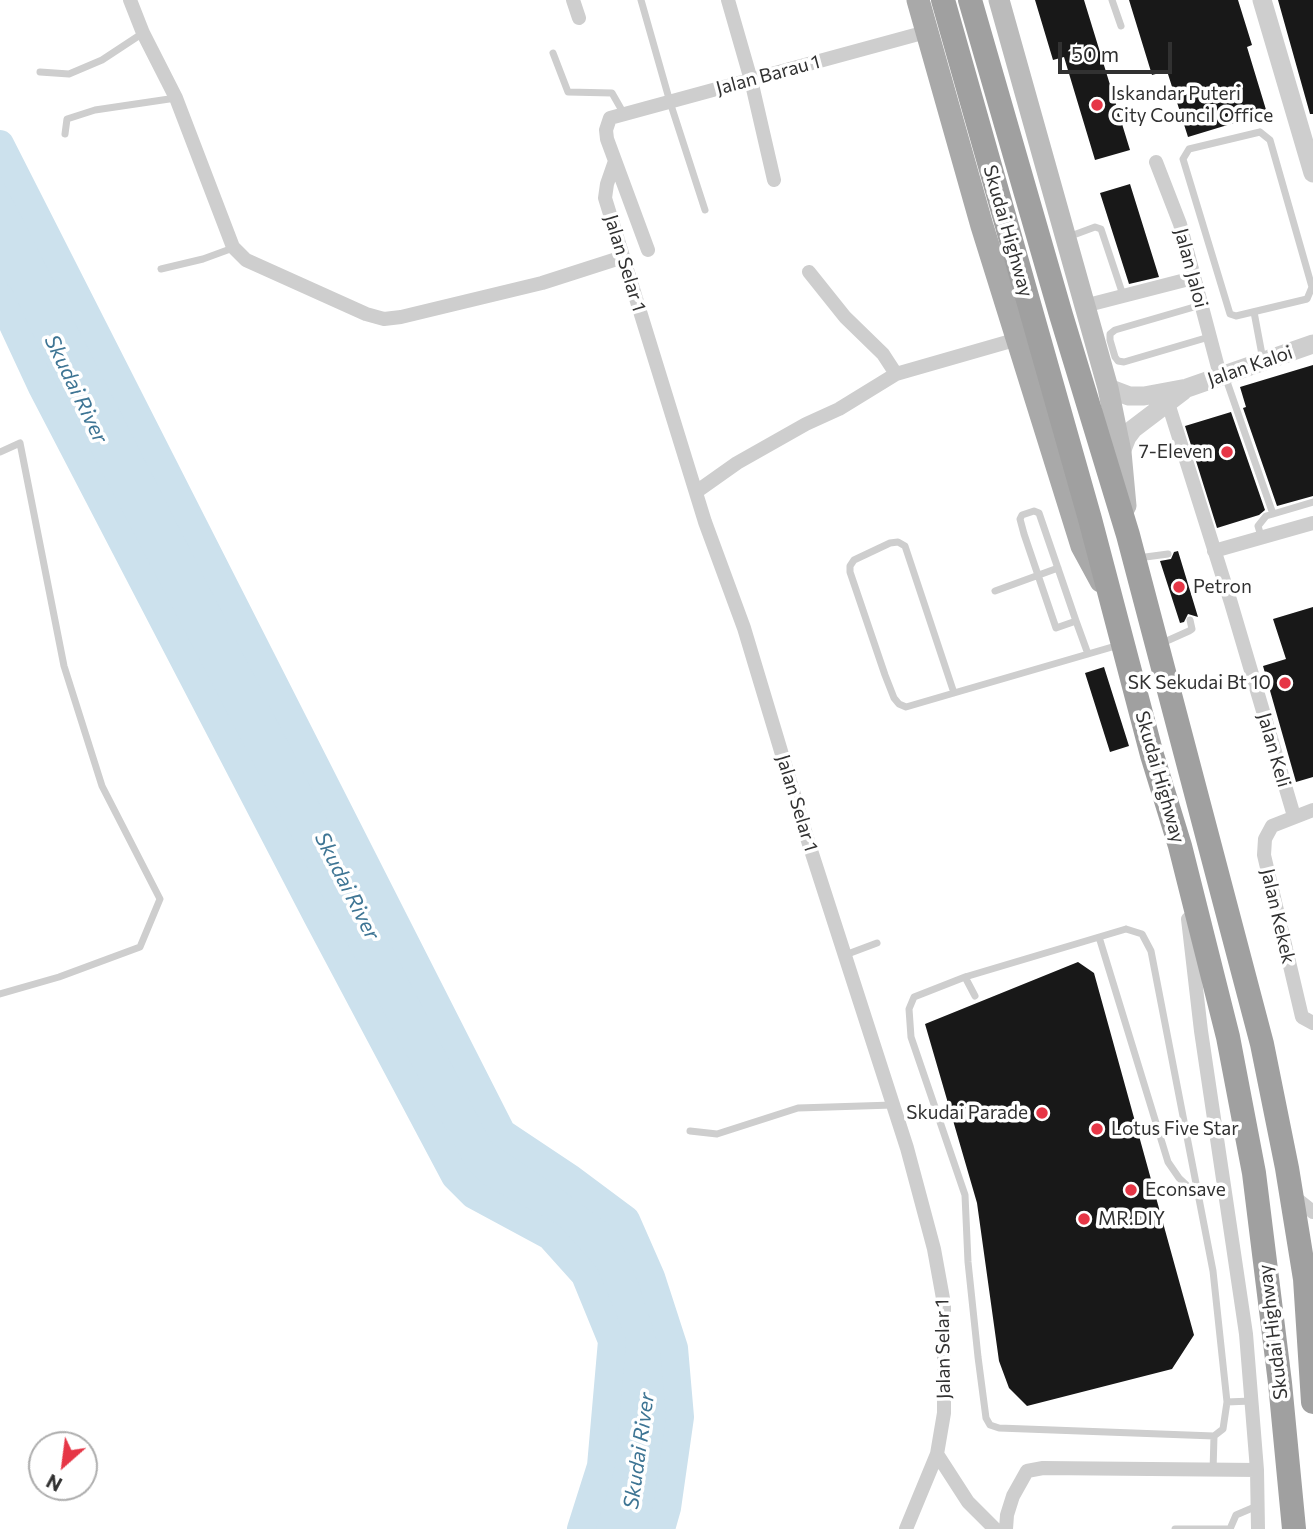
<!DOCTYPE html>
<style>
body{margin:0}
#map{position:relative;width:1313px;height:1529px;overflow:hidden;background:#fff;font-family:Commissioner,sans-serif}
canvas{display:block}
.north{position:absolute;left:28px;top:1431px;width:70px;height:70px;box-sizing:border-box;background:#fff;border:2px solid #adadad;border-radius:50%;rotate:208deg;font-size:19px;font-weight:700;line-height:28px;text-align:center;color:#313131}
.north::after{content:'';display:block;margin:auto;width:24px;height:32px;background:#e63646;clip-path:polygon(50% 0,100% 100%,50% 72%,0 100%)}
.scale{position:absolute;left:1058px;top:42px;width:114px;height:32px;box-sizing:border-box;border:4px solid #313131;border-top:0;padding-left:9px;font-size:21px;line-height:24px;white-space:nowrap;color:#313131;-webkit-text-stroke:5px #fff;paint-order:stroke}
</style>
<div id="map">
<canvas width="1313" height="1529"></canvas>
<div class="north">N</div>
<div class="scale">50 m</div>
</div>
<script>
const context = document.querySelector('canvas').getContext('2d');
context.lineJoin = 'round';
function fillPath(path, color) { context.fillStyle = color; context.fill(path, 'evenodd'); }
const toPath = rows => new Path2D(rows.map(r => 'M' + r).join(''));
function strokePath(path, color, width, dash) { context.strokeStyle = color; context.lineWidth = width; context.lineCap = dash ? 'butt' : 'round'; context.setLineDash(dash || []); context.stroke(path); }
function write(font, color, halo, rows, align = 'center') {
  context.font = font + ' Commissioner,sans-serif'; context.lineWidth = 7; context.setLineDash([]); context.textBaseline = 'middle'; context.strokeStyle = halo; context.fillStyle = color; for (const [text, x, y, turn = 0] of rows) {
    context.save(); context.translate(x, y); context.rotate((+turn || 0) * Math.PI / 180); context.textAlign = isNaN(turn) ? turn : align; if (halo) context.strokeText(text, 0, 0); context.fillText(text, 0, 0); context.restore();
  }
}
fillPath(toPath([
 [0,144,502,1133,571,1179,626,1220,651,1277,674,1348,680,1417,667,1508,661,1529,581,1529,601,1466,612,1342,585,1275,550,1236,474,1195,455,1176,317,916,42,387,0,297]
]), '#cce1ed');
strokePath(toPath([
 [0,144,502,1133,571,1179,626,1220,651,1277,674,1348,680,1417,667,1508,661,1529],
 [0,297,42,387,317,916,455,1176,474,1195,550,1236,585,1275,612,1341,601,1466,581,1529]
]), '#cce1ed', 28);
fillPath(toPath([
 [1035,0,1084,0,1130,150,1095,160,1064,57,1053,60],
 [1129,0,1238,0,1252,45,1247,47,1267,113,1188,137,1167,71,1152,75],
 [1278,0,1313,0,1313,114,1310,114],
 [1130,184,1159,277,1129,284,1100,193],
 [1313,365,1313,496,1277,506,1243,408,1246,407,1240,387],
 [1231,412,1265,510,1259,515,1217,528,1185,426],
 [1178,551,1198,617,1188,614,1184,622,1180,623,1160,561,1171,559,1174,552],
 [1313,607,1313,777,1296,782,1263,666,1286,659,1273,619],
 [1104,667,1129,746,1110,752,1085,673],
 [1078,962,1094,973,1194,1335,1172,1369,1027,1406,1009,1388,999,1361,977,1203,925,1024]
]), '#181818');
strokePath(toPath([
 [641,0,670,102,705,210],
 [1112,0,1121,26],
 [553,53,568,92,612,93,624,114],
 [40,72,69,74,102,60,143,33],
 [1260,132,1270,140,1312,287,1307,299,1236,316,1230,314,1183,159,1189,149,1260,132],
 [65,134,67,119,95,110,176,98],
 [1068,237,1095,227,1101,229,1123,295],
 [161,269,203,259,233,248],
 [1201,305,1115,330,1110,334,1110,340,1115,357,1118,361,1124,362,1209,337],
 [1254,312,1263,360],
 [1225,376,1273,514,1313,502],
 [0,452,20,443,64,666,102,786,160,899,140,947,59,977,0,994],
 [1261,536,1258,526,1266,516,1273,514],
 [1138,558,1168,554],
 [995,591,1058,568],
 [1076,621,1056,628,1024,534,1020,519,1022,515,1034,511,1039,513,1076,621,1088,654],
 [1160,644,1189,631,1192,629,1190,620],
 [954,693,905,546,898,542,890,543,854,560,850,566,850,572,885,675,894,698,899,704,906,707,954,693,1119,645],
 [1126,929,1142,934,1151,951,1213,1271,1227,1402,1223,1429,1214,1436,999,1428,990,1425,986,1418,978,1357,968,1262,965,1195,911,1037,909,1009,914,997,965,977,1126,929],
 [1099,937,1168,1162,1179,1178,1199,1197],
 [845,955,877,943],
 [965,977,975,996],
 [690,1131,717,1134,798,1108,893,1105],
 [1227,1402,1251,1401],
 [1213,1471,1214,1436],
 [1175,1529,1230,1529],
 [1230,1529,1236,1515,1257,1506]
]), '#cecece', 7);
strokePath(toPath([
 [130,0,143,33,176,98,233,247,246,260,366,314,384,319,401,317,542,283,623,257],
 [573,0,579,18],
 [728,0,751,80,774,180],
 [615,161,607,184,605,198,705,522,744,628,808,841,907,1148,934,1249,944,1304,944,1413,937,1454,906,1529],
 [1156,162,1180,224,1220,375],
 [648,250,607,139,606,130,610,118,926,32],
 [809,272,845,317,883,354,896,374],
 [1084,306,1193,278],
 [1168,403,1231,603,1294,816],
 [696,492,737,463,806,424,839,409,896,374,1018,339],
 [1214,551,1313,523],
 [1313,810,1272,826,1265,839,1264,855,1302,1017,1313,1023],
 [1188,919,1201,1031,1246,1334,1257,1470,1258,1529],
 [1293,1196,1313,1212],
 [937,1454,968,1502,995,1529],
 [1006,1529,1007,1515,1013,1496,1027,1471,1043,1468,1257,1470]
]), '#cecece', 14);
strokePath(toPath([
 [1262,0,1313,173],
 [1108,388,1129,396,1144,396,1187,388,1313,344],
 [1121,452,1127,437,1133,429,1183,391]
]), '#cecece', 19);
strokePath(toPath([
 [999,0,1108,388,1121,452,1126,506]
]), '#bbb', 21);
strokePath(toPath([
 [918,0,982,226,1082,546,1101,581]
]), '#a9a9a9', 23);
strokePath(toPath([
 [943,0,1090,519,1152,755,1180,846,1228,1037,1254,1173,1280,1383,1294,1529],
 [970,0,1061,315,1128,535,1262,1044,1287,1168,1305,1279,1313,1402]
]), '#a0a0a0', 24);
for (const [x, y, r, color] of [
 [1097,105,7,"#e63646"],
 [1227,452,7,"#e63646"],
 [1179,587,7,"#e63646"],
 [1285,683,7,"#e63646"],
 [1042,1113,7,"#e63646"],
 [1097,1129,7,"#e63646"],
 [1131,1190,7,"#e63646"],
 [1084,1219,7,"#e63646"]
]) { const dot = new Path2D(); dot.arc(x, y, r, 0, 2 * Math.PI); context.fillStyle = color; context.fill(dot); strokePath(dot, '#fff', 2.5); }
write('19px', '#313131', '#fff', [
 ["Jalan Barau 1",768,75,-15],
 ["Skudai Highway",1008,231,74],
 ["Jalan Selar 1",625,263,73],
 ["Jalan Jaloi",1191,268,75],
 ["Jalan Kaloi",1250,366,-19],
 ["Jalan Keli",1274,750,74],
 ["Skudai Highway",1160,777,74],
 ["Jalan Selar 1",797,803,73],
 ["Jalan Kekek",1278,916,77],
 ["Skudai Highway",1273,1332,-97],
 ["Jalan Selar 1",943,1349,-91]
]);
write('19px', '#313131', '#fff', [
 ["Iskandar Puteri",1111,94],
 ["City Council Office",1111,116],
 ["7-Eleven",1213,452,"right"],
 ["Petron",1193,587],
 ["SK Sekudai Bt 10",1271,683,"right"],
 ["Skudai Parade",1028,1113,"right"],
 ["Lotus Five Star",1111,1129],
 ["Econsave",1145,1190],
 ["MR.DIY",1098,1219]
], 'left');
write('italic 21px', '#3e7594', '#fff', [
 ["Skudai River",76,389,64],
 ["Skudai River",347,886,63],
 ["Skudai River",639,1451,-82]
]);
</script>
